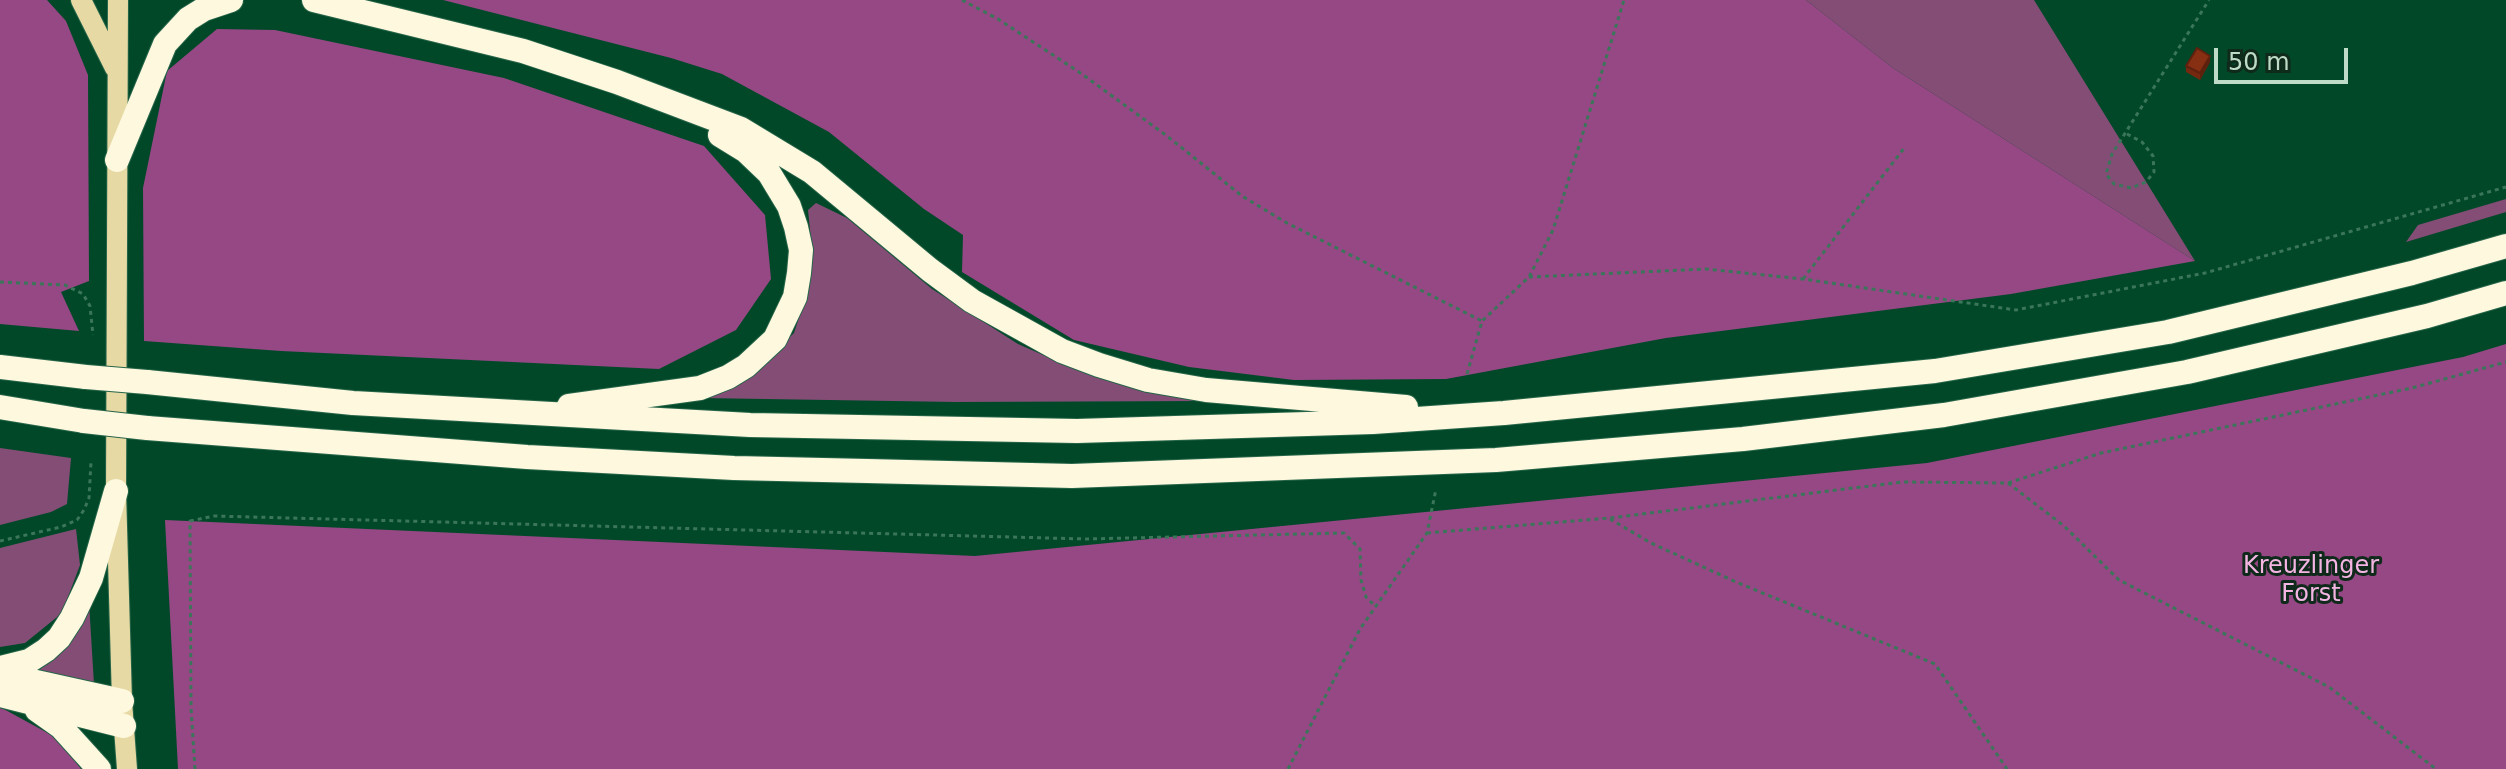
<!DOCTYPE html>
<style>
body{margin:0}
#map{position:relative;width:2506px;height:769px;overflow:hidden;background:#014829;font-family:"DejaVu Sans",sans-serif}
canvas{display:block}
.scale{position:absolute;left:2214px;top:48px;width:134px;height:36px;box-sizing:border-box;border:4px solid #bddbc7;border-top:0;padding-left:10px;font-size:24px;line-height:28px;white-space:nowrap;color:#bddbc7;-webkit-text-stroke:6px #0f291a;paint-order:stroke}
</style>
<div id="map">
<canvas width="2506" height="769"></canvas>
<div class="scale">50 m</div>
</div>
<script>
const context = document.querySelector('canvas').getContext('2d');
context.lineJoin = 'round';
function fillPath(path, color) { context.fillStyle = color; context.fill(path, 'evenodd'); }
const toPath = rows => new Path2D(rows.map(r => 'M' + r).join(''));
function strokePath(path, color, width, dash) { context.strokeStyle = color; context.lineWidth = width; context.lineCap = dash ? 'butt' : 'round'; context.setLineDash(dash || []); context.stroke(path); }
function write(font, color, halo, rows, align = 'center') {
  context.font = font + ' "DejaVu Sans",sans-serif'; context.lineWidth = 6; context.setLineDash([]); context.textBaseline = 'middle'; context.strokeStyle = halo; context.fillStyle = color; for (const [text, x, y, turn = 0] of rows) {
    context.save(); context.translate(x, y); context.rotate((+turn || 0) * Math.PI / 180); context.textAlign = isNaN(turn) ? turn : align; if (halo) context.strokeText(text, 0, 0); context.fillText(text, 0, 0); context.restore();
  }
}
fillPath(toPath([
 [1806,0,2034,0,2195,261,1893,68],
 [2506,199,2506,212,2406,242,2418,225],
 [816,203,847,218,932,289,1018,344,1075,369,1207,401,956,402,702,398,741,384,794,333,807,293,812,250,808,210],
 [0,448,71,458,67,504,51,512,0,525],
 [76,529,80,565,62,613,25,643,0,647,0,548],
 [88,586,94,684,32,669]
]), '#844d76');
fillPath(toPath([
 [0,0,47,0,66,21,88,75,89,281,61,292,79,331,0,324],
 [443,0,1806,0,1893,68,2195,261,2011,294,1666,338,1446,379,1294,380,1189,367,1074,340,962,272,963,235,924,209,829,132,722,74,671,58],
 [217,29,275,30,504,78,704,146,765,215,771,279,736,330,659,369,281,351,144,341,143,188,167,71],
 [2506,344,2506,769,178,769,165,520,975,556,1927,463,2463,357],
 [0,707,57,738,81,769,0,769]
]), '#954883');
const major = toPath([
 [81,0,115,68],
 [118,0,116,491,122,701,127,769]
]);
const highway = toPath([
 [314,0,523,51,617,82,741,129,812,172,930,270,972,301,1062,351,1099,365,1148,380,1206,390,1406,407],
 [117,160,165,44,188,19,204,9,231,0],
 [0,367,86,377],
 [147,382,353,403,750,425,1077,431,1373,422,1504,413,1935,371,2168,332,2412,273,2506,246],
 [569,406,700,388,728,377,746,366,775,339,795,297,799,273,801,250,796,227,789,206,769,173,746,151,720,135],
 [0,407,84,421],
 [147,428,527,457,734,468,867,471,1072,476,1496,460,1743,439,1944,415,2187,372,2427,316,2506,293],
 [0,668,29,661,46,650,59,638,72,618,91,578,116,491],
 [0,674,122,701],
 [0,695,124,726],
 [37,710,61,727,99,769]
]);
strokePath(major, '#276549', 22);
strokePath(highway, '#276549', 26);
strokePath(toPath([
 [962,0,998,19,1082,74,1167,136,1242,196,1287,223,1482,321],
 [2127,134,2142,142,2153,156,2154,172,2146,182,2131,188,2114,184,2106,174,2112,154,2209,0],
 [1529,277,1706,269,1803,279,2016,310,2205,273,2506,187],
 [1803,279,1905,147],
 [0,282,65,285,83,294,90,306,93,335],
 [1467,374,1482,321,1529,277,1553,230,1624,0],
 [2008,483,2064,526,2119,580,2329,687,2436,769],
 [1610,519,1651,543,1736,582,1935,664,2007,769],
 [1427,533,1610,518,1902,482,2008,483,2101,453,2412,388,2506,362],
 [0,541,61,527,77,520,84,510,89,498,91,462],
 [195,769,191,708,190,521,214,516,1086,539,1344,533,1360,549,1361,580,1366,597,1375,606],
 [1288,769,1360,629,1427,533,1436,489]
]), '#3b755a', 3, [4, 4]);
strokePath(major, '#e6d9a3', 20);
strokePath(highway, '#fdf8de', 24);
const highwayBridge = toPath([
 [86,377,147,382],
 [84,421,147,428]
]);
strokePath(highwayBridge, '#276549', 26, []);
strokePath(highwayBridge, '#fdf8de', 24);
fillPath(toPath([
 [2210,62,2200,80,2186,72,2186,66]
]), '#742810');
fillPath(toPath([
 [2210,56,2210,62,2200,80,2200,73]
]), '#5e210d');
const building = toPath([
 [2197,48,2210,56,2200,73,2186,66,2197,48]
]);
fillPath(building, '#872f13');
strokePath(building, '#5e210d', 2);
write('24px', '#f4b5e3', '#0f291a', [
 ["Kreuzlinger",2311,567],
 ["Forst",2311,595]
]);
</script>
